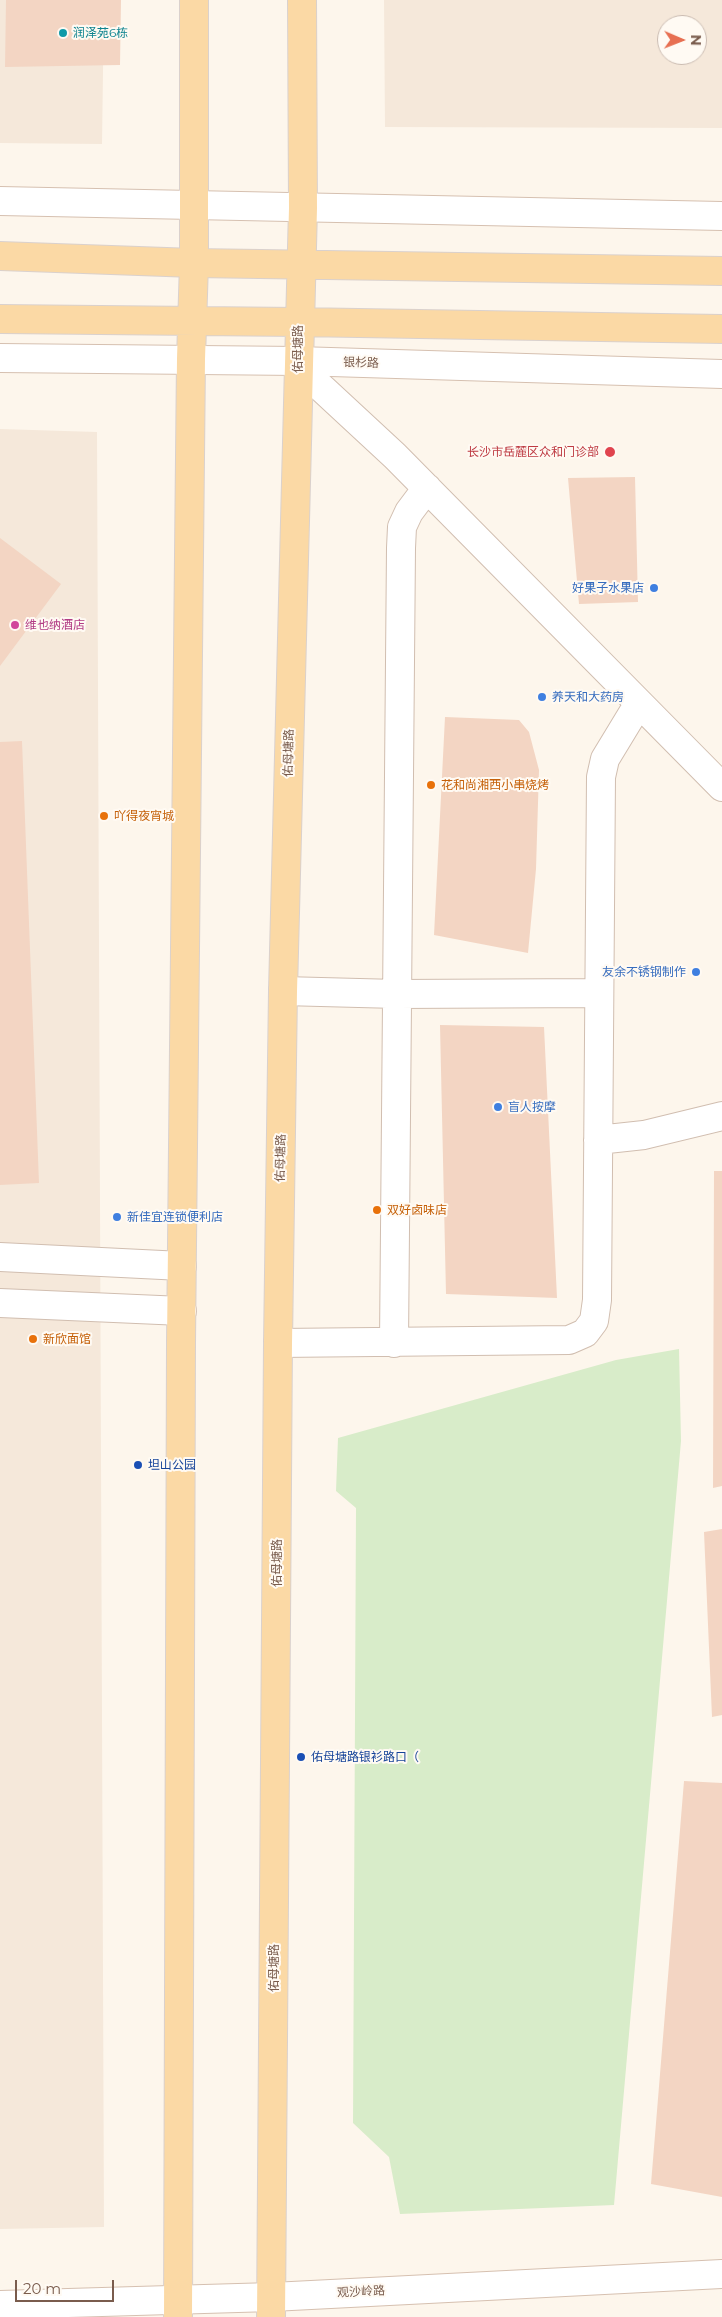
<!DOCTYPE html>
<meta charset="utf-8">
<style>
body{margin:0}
#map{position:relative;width:722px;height:2317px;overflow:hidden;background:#fdf6ec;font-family:Montserrat,sans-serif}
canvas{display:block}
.north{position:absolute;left:657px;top:15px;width:50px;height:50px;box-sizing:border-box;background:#fffaf3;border:1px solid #cabbb1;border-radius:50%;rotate:91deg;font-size:14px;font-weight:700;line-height:20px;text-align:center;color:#7a5c4d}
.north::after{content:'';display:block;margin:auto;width:18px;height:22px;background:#e76f51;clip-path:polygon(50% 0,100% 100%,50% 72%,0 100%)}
.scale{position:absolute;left:15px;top:2280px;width:99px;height:22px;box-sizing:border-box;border:2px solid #7a5c4d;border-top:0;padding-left:6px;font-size:15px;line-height:18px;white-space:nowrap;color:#7a5c4d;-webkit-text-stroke:4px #fffaf3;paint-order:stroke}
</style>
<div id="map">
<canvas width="722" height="2317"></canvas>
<div class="north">N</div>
<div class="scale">20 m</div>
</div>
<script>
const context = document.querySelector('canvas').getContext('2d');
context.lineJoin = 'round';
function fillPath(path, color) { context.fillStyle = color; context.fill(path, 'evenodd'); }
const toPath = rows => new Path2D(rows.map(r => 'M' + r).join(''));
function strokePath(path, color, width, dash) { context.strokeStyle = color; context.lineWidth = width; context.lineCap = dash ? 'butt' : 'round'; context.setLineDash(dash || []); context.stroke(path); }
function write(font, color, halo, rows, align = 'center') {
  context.font = font + ' Montserrat,"Noto Sans SC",sans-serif'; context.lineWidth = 4; context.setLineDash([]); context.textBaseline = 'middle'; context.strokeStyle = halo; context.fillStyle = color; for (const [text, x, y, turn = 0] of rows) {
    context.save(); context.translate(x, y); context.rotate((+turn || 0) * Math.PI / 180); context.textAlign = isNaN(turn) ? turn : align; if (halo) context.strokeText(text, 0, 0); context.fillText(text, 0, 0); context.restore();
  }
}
fillPath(toPath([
 [0,0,104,0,102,144,0,143],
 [384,0,722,0,722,128,385,127],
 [667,25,697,25,697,55,667,55],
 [0,429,97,432,104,2227,0,2229]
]), '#f5e8da');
fillPath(toPath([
 [679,1349,681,1441,614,2205,400,2214,389,2157,353,2123,356,1508,336,1491,338,1438,616,1360]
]), '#d8ecc9');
fillPath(toPath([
 [6,0,121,0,120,65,5,67],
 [635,477,638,602,579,604,568,478],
 [0,538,61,584,0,666],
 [445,717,519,720,529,732,539,770,536,869,528,953,434,935],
 [22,741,39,1183,0,1185,0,742],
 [440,1025,544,1027,557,1298,446,1294],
 [714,1171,722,1171,722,1486,713,1488],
 [722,1529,722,1715,712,1717,704,1532],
 [684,1781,722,1783,722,2197,651,2184]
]), '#f3d5c3');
const street = toPath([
 [299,367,395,456,722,787],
 [283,991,397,994,598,993],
 [598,1140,644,1135,722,1116],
 [0,1257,182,1266],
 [0,1303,182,1311],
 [278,1343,569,1340,585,1333,594,1321,597,1300,601,777,605,759,639,703],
 [394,1343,401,548,402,527,409,512,427,488]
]);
const secondary = toPath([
 [0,201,722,216],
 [0,358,298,361,722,374],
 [0,2305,272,2297,722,2274]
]);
const primary = toPath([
 [0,256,194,263,722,271],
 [0,319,298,322,722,329],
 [178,2317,181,1342,191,359,194,263,194,0],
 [271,2317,278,1343,283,991,303,208,302,0]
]);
strokePath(street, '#d1beb0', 30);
strokePath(secondary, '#d6c0b0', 30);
strokePath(primary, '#dad1cd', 30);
strokePath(street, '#fff', 28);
strokePath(secondary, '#fff', 28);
strokePath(primary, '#fbd9a5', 28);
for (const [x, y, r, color] of [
 [63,33,5,"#0f9aa8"],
 [610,452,6,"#e0444e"],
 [654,588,5,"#3f7fe0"],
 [15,625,5,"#d1479c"],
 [542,697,5,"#3f7fe0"],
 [431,785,5,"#e8710a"],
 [104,816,5,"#e8710a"],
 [696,972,5,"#3f7fe0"],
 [498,1107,5,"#3f7fe0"],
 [377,1210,5,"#e8710a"],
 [117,1217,5,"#3f7fe0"],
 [33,1339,5,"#e8710a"],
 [138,1465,5,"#1a4fb4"],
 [301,1757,5,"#1a4fb4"]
]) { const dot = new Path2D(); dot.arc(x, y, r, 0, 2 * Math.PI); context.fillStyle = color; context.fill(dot); strokePath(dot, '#fffaf3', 2); }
write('12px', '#0d838f', '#fffaf3', [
 ["润泽苑6栋",73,33]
], 'left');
write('12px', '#7a5c4d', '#fffaf3', [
 ["佑母塘路",298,349,-90],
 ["银杉路",361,363,2],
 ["佑母塘路",289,753,-89],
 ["佑母塘路",281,1158,-89],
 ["佑母塘路",277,1563,-90],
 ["佑母塘路",274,1968,-90],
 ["观沙岭路",361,2292,-3]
]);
write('12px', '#be3a42', '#fffaf3', [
 ["长沙市岳麓区众和门诊部",599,452]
], 'right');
write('12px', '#366cbe', '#fffaf3', [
 ["好果子水果店",644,588,"right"],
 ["养天和大药房",552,697],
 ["友余不锈钢制作",686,972,"right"],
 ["盲人按摩",508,1107],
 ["新佳宜连锁便利店",127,1217]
], 'left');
write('12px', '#b23c85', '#fffaf3', [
 ["维也纳酒店",25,625]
], 'left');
write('12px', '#c56008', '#fffaf3', [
 ["花和尚湘西小串烧烤",441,785],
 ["吖得夜宵城",114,816],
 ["双好卤味店",387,1210],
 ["新欣面馆",43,1339]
], 'left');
write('12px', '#164399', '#fffaf3', [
 ["坦山公园",148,1465],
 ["佑母塘路银衫路口（",311,1757]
], 'left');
</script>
